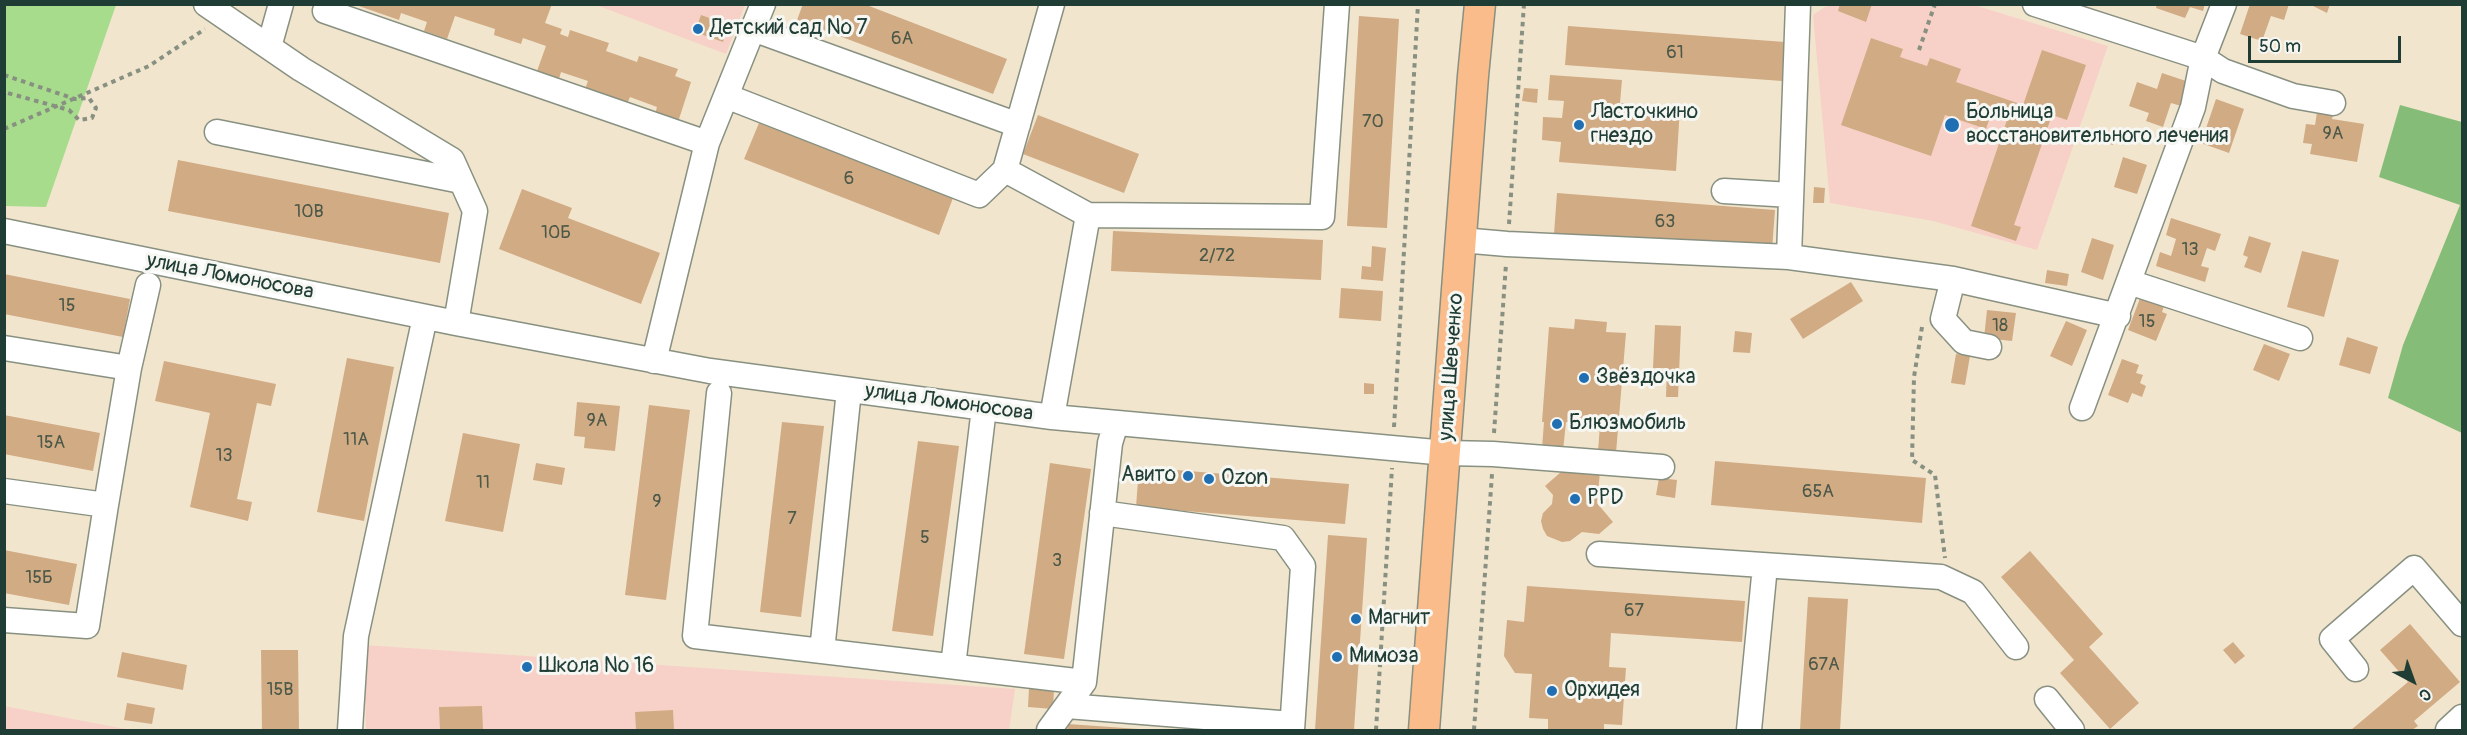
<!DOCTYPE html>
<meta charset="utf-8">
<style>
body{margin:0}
#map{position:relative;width:2467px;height:735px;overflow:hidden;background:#f2e5ce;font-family:Pangolin,sans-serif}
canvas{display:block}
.frame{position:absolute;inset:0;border:6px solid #1f3d34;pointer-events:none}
.north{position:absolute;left:2383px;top:651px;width:60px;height:60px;-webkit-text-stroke:4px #f6f6f2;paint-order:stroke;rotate:139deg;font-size:16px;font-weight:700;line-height:24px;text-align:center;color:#1f3d34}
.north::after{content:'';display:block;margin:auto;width:21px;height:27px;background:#1f3d34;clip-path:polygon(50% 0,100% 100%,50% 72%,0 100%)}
.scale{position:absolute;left:2248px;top:36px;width:153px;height:27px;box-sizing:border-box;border:3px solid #1f3d34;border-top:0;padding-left:8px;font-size:18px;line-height:21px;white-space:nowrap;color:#1f3d34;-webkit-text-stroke:4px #f6f6f2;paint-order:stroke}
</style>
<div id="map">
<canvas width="2467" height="735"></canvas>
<div class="frame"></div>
<div class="north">С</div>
<div class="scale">50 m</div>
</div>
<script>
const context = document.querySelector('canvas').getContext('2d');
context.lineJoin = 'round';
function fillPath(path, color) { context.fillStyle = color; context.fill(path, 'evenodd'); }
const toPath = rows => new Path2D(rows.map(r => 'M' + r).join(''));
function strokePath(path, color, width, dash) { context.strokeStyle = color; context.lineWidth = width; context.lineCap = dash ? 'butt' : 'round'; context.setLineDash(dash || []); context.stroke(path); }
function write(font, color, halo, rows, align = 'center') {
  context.font = font + ' Pangolin,sans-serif'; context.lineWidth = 6; context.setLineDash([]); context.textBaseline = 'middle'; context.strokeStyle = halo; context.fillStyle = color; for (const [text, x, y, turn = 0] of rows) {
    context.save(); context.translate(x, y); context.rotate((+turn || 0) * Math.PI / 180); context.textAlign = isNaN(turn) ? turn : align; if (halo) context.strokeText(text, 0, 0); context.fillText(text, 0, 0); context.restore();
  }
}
fillPath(toPath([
 [596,5,745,5,726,54],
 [1828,5,1974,5,2108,46,2037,250,1933,221,1830,203,1813,15],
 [364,645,1015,689,1009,730,366,730],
 [4,706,131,730,5,730]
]), '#f7d1c7');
fillPath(toPath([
 [5,4,116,5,46,207,5,206]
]), '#a7dc8c');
fillPath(toPath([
 [2400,105,2462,122,2462,433,2388,398,2403,345,2460,205,2379,177]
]), '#85bc78');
fillPath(toPath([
 [552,4,545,23,562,29,560,34,568,37,570,30,609,43,606,51,637,62,639,56,678,69,675,76,691,82,678,122,655,114,657,107,630,97,627,104,585,89,588,81,561,72,559,79,537,71,546,46,523,38,521,44,494,35,495,29,455,16,447,39,424,31,427,22,401,13,399,20,356,5],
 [803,4,864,4,1007,59,993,94,797,20],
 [1840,4,1872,4,1866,22,1838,11],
 [2157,4,2205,4,2203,11,2190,7,2185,18,2156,8],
 [2250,4,2289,4,2284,20,2271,16,2262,41,2240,34],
 [2309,4,2330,4,2327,13],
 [701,15,729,25,723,42,695,32],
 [1359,16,1399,19,1387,228,1347,226],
 [1568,26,1785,42,1782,81,1565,65],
 [1871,38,1903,49,1900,57,1927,66,1930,58,1961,69,1956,82,2023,105,2042,50,2086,65,2067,120,2052,115,2014,225,2021,227,2016,241,1971,226,2007,120,1991,114,1986,129,1945,115,1931,156,1841,125],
 [2162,73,2189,82,2181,106,2171,103,2163,127,2146,121,2149,113,2129,106,2137,82,2157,89],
 [1550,75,1622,80,1620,103,1680,108,1676,171,1559,162,1561,142,1542,140,1543,117,1562,118,1564,101,1548,100],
 [1524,88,1538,89,1537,103,1522,101],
 [2216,99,2244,109,2229,153,2201,143],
 [2318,106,2334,109,2332,119,2364,124,2357,162,2310,154,2312,144,2303,143,2306,124,2315,125],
 [1038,115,1139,154,1124,193,1023,154],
 [759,123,953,198,939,235,744,159],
 [2099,128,2116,133,2113,145,2096,140],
 [2123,157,2147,165,2137,194,2114,187],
 [178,160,449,213,440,263,168,211],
 [1814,187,1825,188,1824,203,1813,203],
 [522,189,572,208,568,218,660,253,641,304,499,249],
 [1557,193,1775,210,1772,250,1554,234],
 [2171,218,2221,234,2215,251,2207,248,2201,266,2209,268,2205,282,2156,266,2160,252,2171,256,2176,239,2166,235],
 [1113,231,1323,240,1321,280,1111,271],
 [2249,236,2271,243,2261,273,2244,267,2248,257,2243,255],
 [2092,238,2114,245,2103,280,2081,272],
 [1372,246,1386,248,1383,281,1361,279,1362,266,1371,267],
 [2302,251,2339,260,2324,317,2287,307],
 [2047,270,2069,274,2067,286,2045,283],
 [4,274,130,299,123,337,4,314],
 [1851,282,1863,301,1803,339,1790,319],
 [1341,288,1383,291,1381,321,1339,318],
 [2142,293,2165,303,2162,312,2167,314,2156,341,2128,330],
 [1987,310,2016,313,2012,341,1984,338],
 [1575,319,1607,322,1606,332,1626,333,1616,453,1598,451,1600,425,1566,422,1563,451,1542,449,1544,422,1542,422,1549,327,1574,329],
 [2066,321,2087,330,2072,366,2050,356],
 [1655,325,1681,326,1678,397,1666,397,1667,368,1653,368],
 [1735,331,1752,333,1750,353,1733,352],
 [2347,337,2378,347,2370,374,2339,365],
 [2264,344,2290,354,2279,381,2253,370],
 [1956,354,1970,356,1965,385,1951,383],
 [347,358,394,367,364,521,317,512],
 [2122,359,2139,365,2136,373,2143,375,2140,383,2146,386,2142,397,2132,393,2128,403,2108,395],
 [164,361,276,384,271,406,257,403,237,499,252,502,248,521,190,507,210,413,155,401],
 [1364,383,1374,384,1374,394,1364,394],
 [577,402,620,406,615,451,584,448,585,437,574,436],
 [649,405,690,410,666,600,625,595],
 [4,415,100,433,93,471,4,454],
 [782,422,824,426,801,617,760,612],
 [463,433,520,444,503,532,445,521],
 [918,441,959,446,933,636,892,631],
 [1715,461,1926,478,1922,523,1711,505],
 [536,463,565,468,562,485,533,480],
 [1050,463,1091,469,1064,659,1024,654],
 [1570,464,1600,472,1597,503,1613,522,1599,534,1582,532,1570,541,1562,542,1547,536,1543,529,1541,521,1543,513,1552,504,1553,495,1545,486],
 [1139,467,1349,484,1345,524,1136,507],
 [1659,478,1677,480,1675,498,1656,495],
 [1328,535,1367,538,1354,730,1315,730],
 [4,550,77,564,69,605,4,593],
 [2030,551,2103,634,2089,647,2139,703,2110,729,2060,673,2074,660,2001,577],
 [1527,586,1745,601,1742,642,1611,633,1609,667,1626,668,1622,725,1604,724,1604,730,1548,730,1548,719,1529,718,1532,674,1515,673,1504,656,1507,620,1524,622],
 [1808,597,1848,599,1840,730,1800,730],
 [2410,624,2460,682,2414,721,2418,726,2412,730,2351,730,2408,682,2380,650],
 [2233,642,2245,656,2235,664,2223,650],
 [261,650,298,650,299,730,262,730],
 [122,652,187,665,183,690,117,677],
 [1029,688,1054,689,1053,709,1028,707],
 [127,703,155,708,152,724,124,720],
 [482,706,483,730,440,730,439,707],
 [673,710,674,730,636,730,635,712],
 [1068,724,1139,729,1139,730,1067,730]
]), '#d1ab84');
const minor = toPath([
 [206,4,301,69,452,160,475,211,456,323],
 [1052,4,1005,170,1088,215],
 [2035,4,2203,58,2223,71,2293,96,2333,103],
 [325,11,707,143,654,361],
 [753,29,1018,125],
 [269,47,281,4],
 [726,96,979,195,1005,170],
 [217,132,461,181],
 [707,143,763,4],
 [1724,191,1791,195],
 [4,231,456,323,710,371,1052,417,1446,453,1493,454,1662,467],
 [1461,240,1507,244,1789,257,1953,279,2118,316],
 [1789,257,1798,4],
 [1953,279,1943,319,1964,342,1989,347],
 [2129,282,2300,338],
 [4,348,129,368],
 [719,393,695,636,1084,682],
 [2082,408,2193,107,2203,58,2224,4],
 [1052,417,1088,215,1322,217,1337,4],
 [4,491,106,505,129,368,148,285],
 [1102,513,1283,538,1303,566,1292,730],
 [1599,554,1941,577,1973,592,2016,647],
 [4,620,87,626,106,505],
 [822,651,849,390],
 [953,666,984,408],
 [2356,669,2332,639,2414,568,2462,624],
 [2047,699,2072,730],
 [1067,706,1292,724],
 [350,730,356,636,425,317],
 [1049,730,1084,682,1110,443,1116,423],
 [1749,730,1765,566],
 [2448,730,2462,717]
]);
const major = toPath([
 [1424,730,1473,76,1480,4]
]);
strokePath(minor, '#889181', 27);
strokePath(major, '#889181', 33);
strokePath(toPath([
 [1919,50,1935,4],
 [4,75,75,99,89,98,96,108,92,118,79,120,69,110,4,92],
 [4,129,149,66,205,29],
 [1509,224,1524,4],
 [1922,327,1914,377,1912,460,1935,475,1945,558],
 [1394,427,1418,4],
 [1494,433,1506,264],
 [1376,730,1392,468],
 [1474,730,1492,474]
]), '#889181', 4, [4.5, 4.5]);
strokePath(minor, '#fff', 24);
strokePath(major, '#f9bc8a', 30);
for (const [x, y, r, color] of [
 [698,29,6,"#1f6fb2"],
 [1579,125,6,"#1f6fb2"],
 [1952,125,8,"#1f6fb2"],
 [1584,378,6,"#1f6fb2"],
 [1557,424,6,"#1f6fb2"],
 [1188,476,6,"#1f6fb2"],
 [1209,479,6,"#1f6fb2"],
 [1575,499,6,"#1f6fb2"],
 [1356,619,6,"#1f6fb2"],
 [1337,657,6,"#1f6fb2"],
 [527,667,6,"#1f6fb2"],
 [1552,691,6,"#1f6fb2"]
]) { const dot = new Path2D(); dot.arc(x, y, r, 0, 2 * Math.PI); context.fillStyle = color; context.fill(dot); strokePath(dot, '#f6f6f2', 2); }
write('18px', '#4c5848', null, [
 ["6А",902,39],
 ["61",1675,53],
 ["70",1373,122],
 ["9А",2333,134],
 ["6",849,179],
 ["10В",309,212],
 ["63",1665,222],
 ["10Б",556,233],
 ["13",2190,250],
 ["2/72",1217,256],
 ["15",67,306],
 ["15",2147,322],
 ["18",2000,326],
 ["9А",597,421],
 ["11А",356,440],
 ["15А",51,443],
 ["13",224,456],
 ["11",483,483],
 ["65А",1818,492],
 ["9",657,502],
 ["7",792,519],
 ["5",925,538],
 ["3",1057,561],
 ["15Б",39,578],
 ["67",1634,611],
 ["67А",1824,665],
 ["15В",280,690]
]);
write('21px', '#1f3d34', '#f6f6f2', [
 ["Детский сад № 7",710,29],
 ["Ласточкино",1591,113],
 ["гнездо",1591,137],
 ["Больница",1966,113],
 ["восстановительного лечения",1966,137],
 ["Звёздочка",1596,378],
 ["Блюзмобиль",1569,424],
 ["Авито",1176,476,"right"],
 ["Ozon",1221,479],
 ["PPD",1587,499],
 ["Магнит",1368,619],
 ["Мимоза",1349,657],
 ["Школа № 16",539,667],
 ["Орхидея",1564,691]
], 'left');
write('21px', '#1f3d34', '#f6f6f2', [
 ["улица Ломоносова",230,277,11],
 ["улица Шевченко",1452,367,-86],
 ["улица Ломоносова",949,403,8]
]);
</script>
